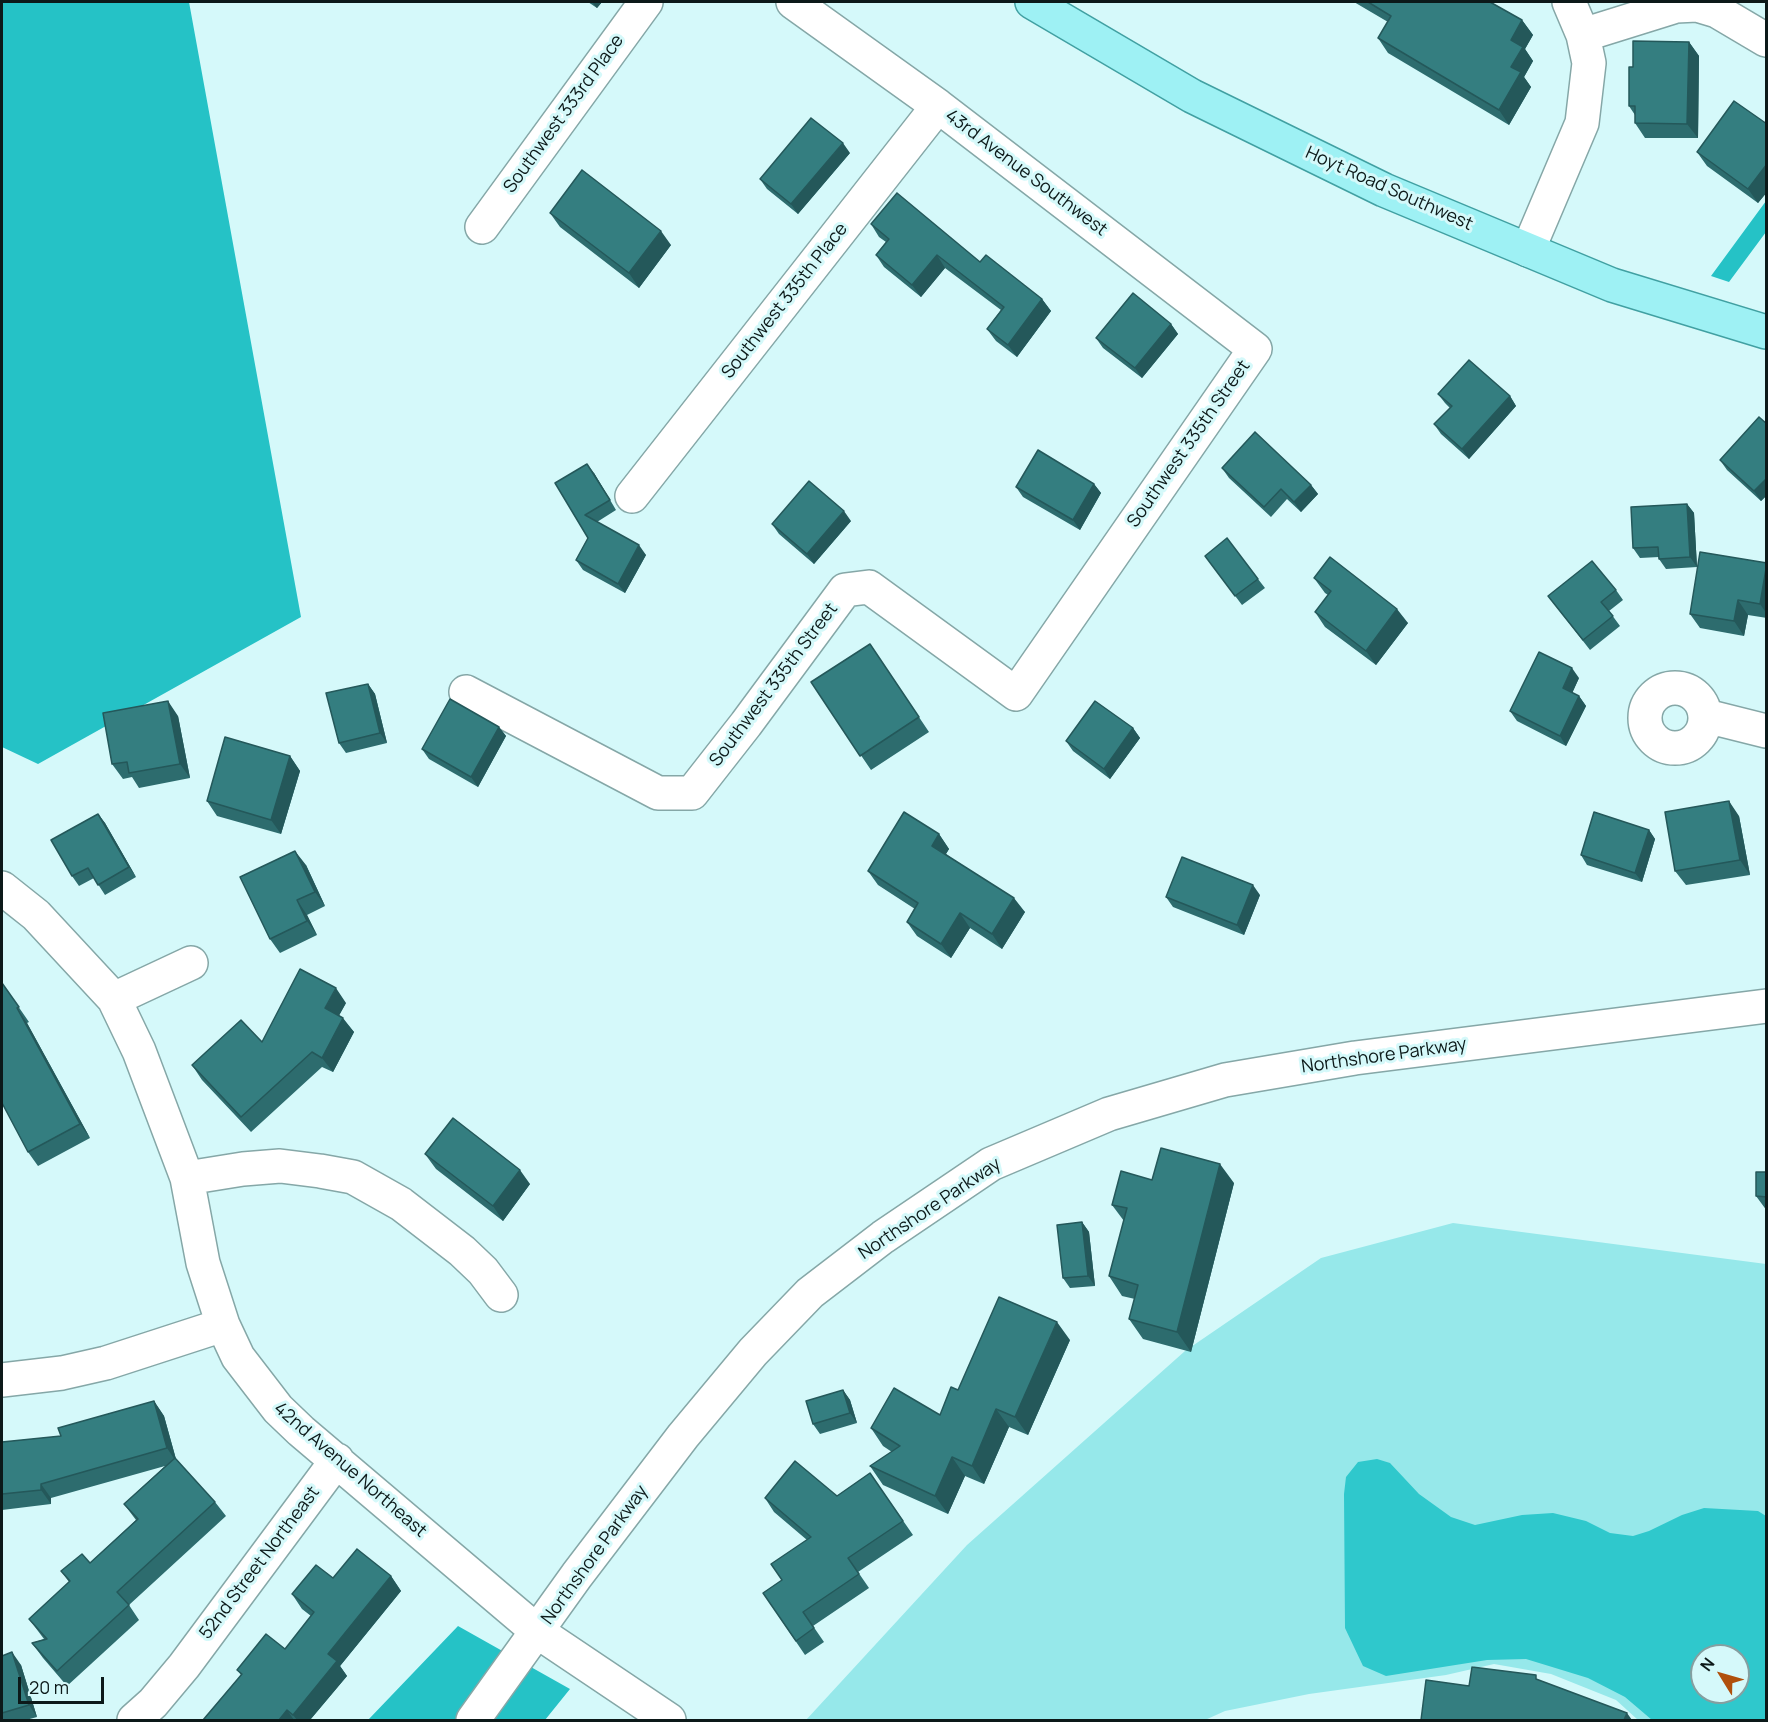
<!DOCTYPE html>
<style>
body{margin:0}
#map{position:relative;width:1768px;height:1722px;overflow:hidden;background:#d5f9fa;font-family:Manrope,sans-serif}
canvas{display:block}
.frame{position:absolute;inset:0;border:3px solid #0c1919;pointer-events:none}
.north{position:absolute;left:1690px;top:1644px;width:60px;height:60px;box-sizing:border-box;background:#d5f9fa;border:2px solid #859fa0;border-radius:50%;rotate:307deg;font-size:16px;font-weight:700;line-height:24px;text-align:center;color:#0c1919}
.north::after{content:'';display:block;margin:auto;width:21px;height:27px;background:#b0500c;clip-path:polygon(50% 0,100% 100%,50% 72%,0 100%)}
.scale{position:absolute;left:18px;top:1677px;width:86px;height:27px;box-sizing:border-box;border:3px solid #0c1919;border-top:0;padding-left:8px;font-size:18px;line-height:21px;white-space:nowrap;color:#0c1919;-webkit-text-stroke:4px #d5f9fa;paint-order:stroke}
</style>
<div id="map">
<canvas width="1768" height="1722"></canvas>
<div class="frame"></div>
<div class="north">N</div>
<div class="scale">20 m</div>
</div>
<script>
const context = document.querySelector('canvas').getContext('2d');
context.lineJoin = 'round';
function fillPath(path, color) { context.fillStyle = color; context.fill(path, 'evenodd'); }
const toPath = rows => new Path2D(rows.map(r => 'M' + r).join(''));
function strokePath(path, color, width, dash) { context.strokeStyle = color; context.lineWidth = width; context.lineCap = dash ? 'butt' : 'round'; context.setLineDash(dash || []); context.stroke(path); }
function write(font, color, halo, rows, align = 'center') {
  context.font = font + ' Manrope,sans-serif'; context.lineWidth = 6; context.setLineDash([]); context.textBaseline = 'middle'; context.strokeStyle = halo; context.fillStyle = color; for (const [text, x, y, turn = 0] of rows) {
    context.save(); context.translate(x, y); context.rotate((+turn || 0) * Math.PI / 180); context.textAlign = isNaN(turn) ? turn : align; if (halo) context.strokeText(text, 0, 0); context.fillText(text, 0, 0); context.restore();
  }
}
fillPath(toPath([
 [1453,1223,1766,1264,1766,1720,1638,1720,1616,1700,1551,1674,1494,1664,1446,1675,1309,1694,1225,1711,1205,1720,806,1720,967,1545,1185,1351,1321,1258],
 [1702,1656,1738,1656,1738,1692,1702,1692]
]), '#96e8ea');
fillPath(toPath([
 [2,2,189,2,301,617,38,764,2,747],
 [1766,201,1766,232,1729,282,1711,276],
 [458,1626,570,1689,545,1720,368,1720]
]), '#25c2c6');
fillPath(toPath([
 [1377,1459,1390,1463,1419,1494,1451,1517,1475,1525,1522,1515,1553,1513,1586,1521,1610,1533,1633,1536,1649,1531,1682,1515,1704,1508,1758,1511,1766,1516,1766,1720,1652,1720,1625,1697,1588,1678,1526,1659,1487,1660,1386,1676,1363,1666,1345,1628,1344,1494,1346,1477,1358,1462],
 [1702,1656,1738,1656,1738,1692,1702,1692]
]), '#2fc8cc');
const minor = toPath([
 [1583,35,1676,6,1697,5,1717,11,1766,40],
 [482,227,646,2],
 [1528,250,1582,123,1589,63,1583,35,1569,2],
 [632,496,938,106],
 '1645 718a30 30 0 1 1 60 0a30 30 0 1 1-60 0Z',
 [466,692,658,793,692,793,746,724,845,590,869,587,1016,694,1255,349,938,106,793,2],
 [1706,716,1766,731],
 [2,888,36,915,114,999,139,1051,187,1178,203,1263,223,1325,238,1357,278,1409,301,1431,538,1632,669,1720],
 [114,999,191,963],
 [187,1178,243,1169,280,1166,320,1171,353,1177,401,1204,462,1251,483,1271,501,1295],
 [2,1380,62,1373,106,1363,223,1325],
 [134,1720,153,1703,184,1666,337,1460],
 [473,1720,577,1575,683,1436,753,1352,810,1293,883,1237,991,1164,1109,1114,1225,1080,1355,1058,1766,1006]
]);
const major = toPath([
 [1032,2,1192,96,1384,190,1612,285,1766,332]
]);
strokePath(minor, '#85a7a7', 36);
strokePath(major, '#41a0a2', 36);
strokePath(minor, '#fff', 33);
strokePath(major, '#9ef1f4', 33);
fillPath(toPath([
 [588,2,602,2,597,8],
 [1354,2,1490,2,1522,20,1533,35,1525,49,1533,61,1524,77,1531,87,1509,125,1388,53,1378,38,1388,22],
 [1689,42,1699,56,1698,138,1645,138,1635,123,1635,115,1629,106,1633,67],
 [1767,124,1767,192,1758,203,1707,166,1697,152],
 [850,153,798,214,767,189,760,179],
 [550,213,671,245,639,288,560,227],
 [871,224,980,262,1042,299,1051,311,1017,357,996,341,987,329,1001,310,945,268,921,297,884,267,876,255,886,242,879,237],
 [1171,324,1178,334,1142,378,1103,348,1096,338],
 [1438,394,1510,396,1516,406,1469,459,1441,434,1434,424,1450,408,1445,403],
 [1767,424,1767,495,1761,501,1727,470,1720,460],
 [1222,468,1311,485,1318,494,1301,512,1287,499,1271,517,1229,478],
 [594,473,616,510,597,522,646,555,625,593,583,570,576,560,588,538,555,483],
 [1094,484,1101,493,1080,530,1023,497,1016,487],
 [1687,504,1694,513,1697,567,1666,569,1659,559,1659,557,1640,558,1633,548],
 [851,521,814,564,779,534,772,524],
 [1205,556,1258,579,1265,588,1242,605],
 [1767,563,1767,618,1748,615,1744,636,1700,628,1690,614],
 [1314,578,1408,623,1376,665,1325,627,1315,612,1328,595,1325,593],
 [1616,590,1623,600,1609,611,1620,626,1590,650,1548,596],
 [870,644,929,732,871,770,811,682],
 [1579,678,1572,693,1579,696,1586,706,1566,746,1517,721,1510,711],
 [368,684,375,694,387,743,346,753,339,743],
 [178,716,190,778,139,788,132,777,123,779,112,764],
 [499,727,506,736,478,787,429,759,422,749],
 [1133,728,1140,738,1110,779,1073,751,1066,741],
 [290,756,300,771,281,834,217,816,207,801],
 [98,814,105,823,136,877,105,895,94,878,79,886,72,876],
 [1739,816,1750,875,1686,885,1675,871],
 [1649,830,1655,839,1642,882,1587,865,1581,855],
 [939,834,949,849,946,854,1025,912,1002,949,970,928,951,958,917,936,907,922,915,909,878,885,868,871],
 [306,865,325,906,307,915,317,935,280,953,270,939],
 [1260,895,1244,935,1173,907,1166,897],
 [2,983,29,1022,27,1023,90,1138,38,1166,28,1152],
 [346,1003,339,1015,354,1032,333,1072,322,1067,251,1132,202,1080,192,1065,262,1042],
 [425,1154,530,1184,503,1221,436,1169],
 [1767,1172,1767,1211,1756,1196],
 [1152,1180,1234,1183,1191,1352,1143,1339,1129,1319,1135,1299,1122,1296,1109,1276,1124,1221,1112,1205],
 [1082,1222,1089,1232,1095,1286,1070,1288,1063,1278],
 [1070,1340,1028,1435,1009,1427,984,1484,965,1476,948,1514,883,1485,870,1466,892,1452,883,1446,871,1428,940,1415,958,1390],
 [843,1390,850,1400,857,1423,820,1434,813,1424],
 [154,1401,164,1416,176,1459,215,1502,226,1516,129,1605,139,1620,67,1686,43,1658,32,1643,44,1639,29,1619,69,1582,61,1571,90,1563,136,1520,124,1504,165,1466,51,1498,51,1504,2,1510,2,1440,3,1442,61,1436],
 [870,1473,913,1535,858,1572,869,1588,813,1626,824,1642,805,1655,763,1593,782,1580,807,1540,774,1512,765,1498,837,1496],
 [391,1576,401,1591,340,1666,347,1676,310,1720,203,1720,241,1675,237,1670,285,1649,311,1616,302,1609,292,1594,333,1578],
 [2,1656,21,1665,37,1717,26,1720,2,1720]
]), '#2d6c6e');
fillPath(toPath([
 [592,2,602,2,597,8],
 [1522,20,1533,35,1525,49,1533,61,1524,77,1531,87,1509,125,1499,110,1511,67,1511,40],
 [1689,42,1699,56,1698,138,1687,124],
 [843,143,850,153,798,214,791,204],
 [1767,164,1767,192,1758,203,1748,189],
 [661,231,671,245,639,288,629,273],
 [937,255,945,268,921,297,912,285],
 [1042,299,1051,311,1017,357,1008,345],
 [1171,324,1178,334,1142,378,1135,368],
 [1510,396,1516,406,1469,459,1462,449],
 [587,464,594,473,616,510,610,500],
 [1767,478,1767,495,1761,501,1754,491],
 [1094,484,1101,493,1080,530,1073,520],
 [1311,485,1318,494,1301,512,1294,502],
 [1687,504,1694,513,1697,567,1690,557],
 [844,511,851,521,814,564,807,554],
 [639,545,646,555,625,593,618,584],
 [1767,563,1767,614,1760,604],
 [1738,600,1748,615,1744,636,1734,621],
 [1397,609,1408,623,1376,665,1366,651],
 [1572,668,1579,678,1570,698,1563,688],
 [368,684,375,694,387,743,380,733],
 [1579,696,1586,706,1566,746,1560,736],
 [168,701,178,716,190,778,180,764],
 [499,727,506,736,478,787,471,777],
 [1133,728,1140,738,1110,779,1104,769],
 [290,756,300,771,281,834,271,820],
 [1729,801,1739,816,1750,875,1740,860],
 [98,814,105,823,136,877,129,867],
 [1649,830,1655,839,1642,882,1635,873],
 [939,834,949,849,942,860,932,846],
 [295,851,306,865,325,906,315,892],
 [1253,885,1260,895,1244,935,1237,925],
 [1014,898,1025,912,1002,949,992,934],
 [297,900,307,915,317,935,307,921],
 [960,913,970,928,951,958,941,944],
 [336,988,346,1003,335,1023,325,1008],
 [17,1008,27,1023,90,1138,80,1124],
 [343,1018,354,1032,333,1072,322,1058],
 [1220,1164,1234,1183,1191,1352,1177,1332],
 [520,1170,530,1184,503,1221,493,1206],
 [1082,1222,1089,1232,1095,1286,1088,1276],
 [1057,1322,1070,1340,1028,1435,1015,1417],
 [843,1390,850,1400,857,1423,850,1413],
 [154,1401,164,1416,177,1463,167,1448],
 [996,1409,1009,1427,984,1484,972,1466],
 [952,1457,965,1476,948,1514,935,1496],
 [41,1484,51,1498,51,1504,41,1490],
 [391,1576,401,1591,340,1666,347,1676,310,1720,297,1720,293,1715,328,1654],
 [12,1652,21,1665,37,1717,29,1705],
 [287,1710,294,1720,279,1720],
 [1627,1713,1632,1720,1624,1720]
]), '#24585a');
const building = toPath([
 [1368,2,1490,2,1522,20,1511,40,1523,47,1511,67,1521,72,1499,110,1378,38,1391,16,1368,2],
 [1633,41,1689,42,1687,124,1635,123,1635,106,1629,106,1629,67,1633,67,1633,41],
 [1734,101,1767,124,1767,164,1748,189,1697,152,1734,101],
 [811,118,843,143,791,204,760,179,811,118],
 [582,170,661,231,629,273,550,213,582,170],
 [897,193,980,262,986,255,1042,299,1008,345,987,329,1004,307,937,255,912,285,876,255,889,239,871,224,897,193],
 [1133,293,1171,324,1135,368,1096,338,1133,293],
 [1469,360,1510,396,1462,449,1434,424,1452,406,1438,394,1469,360],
 [1759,417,1767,424,1767,478,1754,491,1720,460,1759,417],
 [1255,432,1311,485,1294,502,1281,489,1264,507,1222,468,1255,432],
 [1038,450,1094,484,1073,520,1016,487,1038,450],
 [587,464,610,500,585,515,639,545,618,584,576,560,588,538,555,483,587,464],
 [809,481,844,511,807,554,772,524,809,481],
 [1687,504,1690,557,1659,559,1658,547,1633,548,1631,507,1687,504],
 [1227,538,1258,579,1235,596,1205,556,1227,538],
 [1700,552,1767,563,1760,604,1738,600,1734,621,1690,614,1700,552],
 [1330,557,1397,609,1366,651,1315,612,1331,591,1314,578,1330,557],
 [1592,561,1616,590,1601,602,1613,616,1583,640,1548,596,1592,561],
 [870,644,919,717,860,756,811,682,870,644],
 [1539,652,1572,668,1563,688,1579,696,1560,736,1510,711,1539,652],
 [368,684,380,733,339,743,326,693,368,684],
 [450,699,499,727,471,777,422,749,450,699],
 [168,701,180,764,129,773,127,762,112,764,103,713,168,701],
 [1095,701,1133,728,1104,769,1066,741,1095,701],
 [225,737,290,756,271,820,207,801,225,737],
 [1729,801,1740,860,1675,871,1665,812,1729,801],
 [904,812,939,834,932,846,1014,898,992,934,960,913,941,944,907,922,918,903,868,871,904,812],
 [1594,812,1649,830,1635,873,1581,855,1594,812],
 [98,814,129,867,98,885,88,868,72,876,51,840,98,814],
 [295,851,315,892,297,900,307,921,270,939,240,877,295,851],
 [1182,857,1253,885,1237,925,1166,897,1182,857],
 [300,969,336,988,325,1008,343,1018,322,1058,312,1052,241,1117,192,1065,241,1020,262,1042,300,969],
 [2,983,19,1007,17,1008,80,1124,28,1152,2,1103,2,983],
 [453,1118,520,1170,493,1206,425,1154,453,1118],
 [1161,1148,1220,1164,1177,1332,1129,1319,1138,1285,1109,1276,1127,1208,1112,1205,1121,1171,1152,1180,1161,1148],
 [1756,1172,1767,1172,1767,1197,1756,1196,1756,1172],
 [1082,1222,1088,1276,1063,1278,1057,1225,1082,1222],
 [999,1297,1057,1322,1015,1417,996,1409,972,1466,952,1457,935,1496,870,1466,900,1446,871,1428,894,1388,940,1415,951,1387,958,1390,999,1297],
 [843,1390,850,1413,813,1424,806,1401,843,1390],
 [154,1401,167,1448,41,1484,41,1490,2,1494,2,1442,61,1436,58,1428,154,1401],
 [175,1458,215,1502,117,1592,129,1605,57,1671,32,1643,47,1639,29,1619,70,1581,61,1571,82,1554,90,1563,138,1519,124,1504,175,1458],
 [795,1461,837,1496,870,1473,903,1521,848,1558,859,1574,803,1612,814,1628,796,1641,763,1593,782,1580,771,1564,811,1537,765,1498,795,1461],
 [357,1549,391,1576,328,1654,337,1661,293,1715,287,1710,279,1720,203,1720,242,1674,237,1670,266,1634,285,1649,314,1612,292,1594,316,1565,333,1578,357,1549],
 [12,1652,29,1705,2,1713,2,1656,12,1652],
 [1472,1667,1536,1675,1536,1679,1627,1713,1624,1720,1421,1720,1426,1680,1469,1686,1472,1667]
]);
fillPath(building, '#347e80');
strokePath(building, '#24585a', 1.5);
write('18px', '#0c1919', '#d5f9fa', [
 ["Southwest 333rd Place",564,114,-54],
 ["43rd Avenue Southwest",1026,173,37],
 ["Hoyt Road Southwest",1389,189,24],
 ["Southwest 335th Place",785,301,-52],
 ["Southwest 335th Street",1189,444,-55],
 ["Southwest 335th Street",774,685,-53],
 ["Northshore Parkway",1384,1056,-8],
 ["Northshore Parkway",930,1209,-34],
 ["42nd Avenue Northeast",350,1470,41],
 ["Northshore Parkway",595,1555,-54],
 ["52nd Street Northeast",260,1563,-53]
]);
</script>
